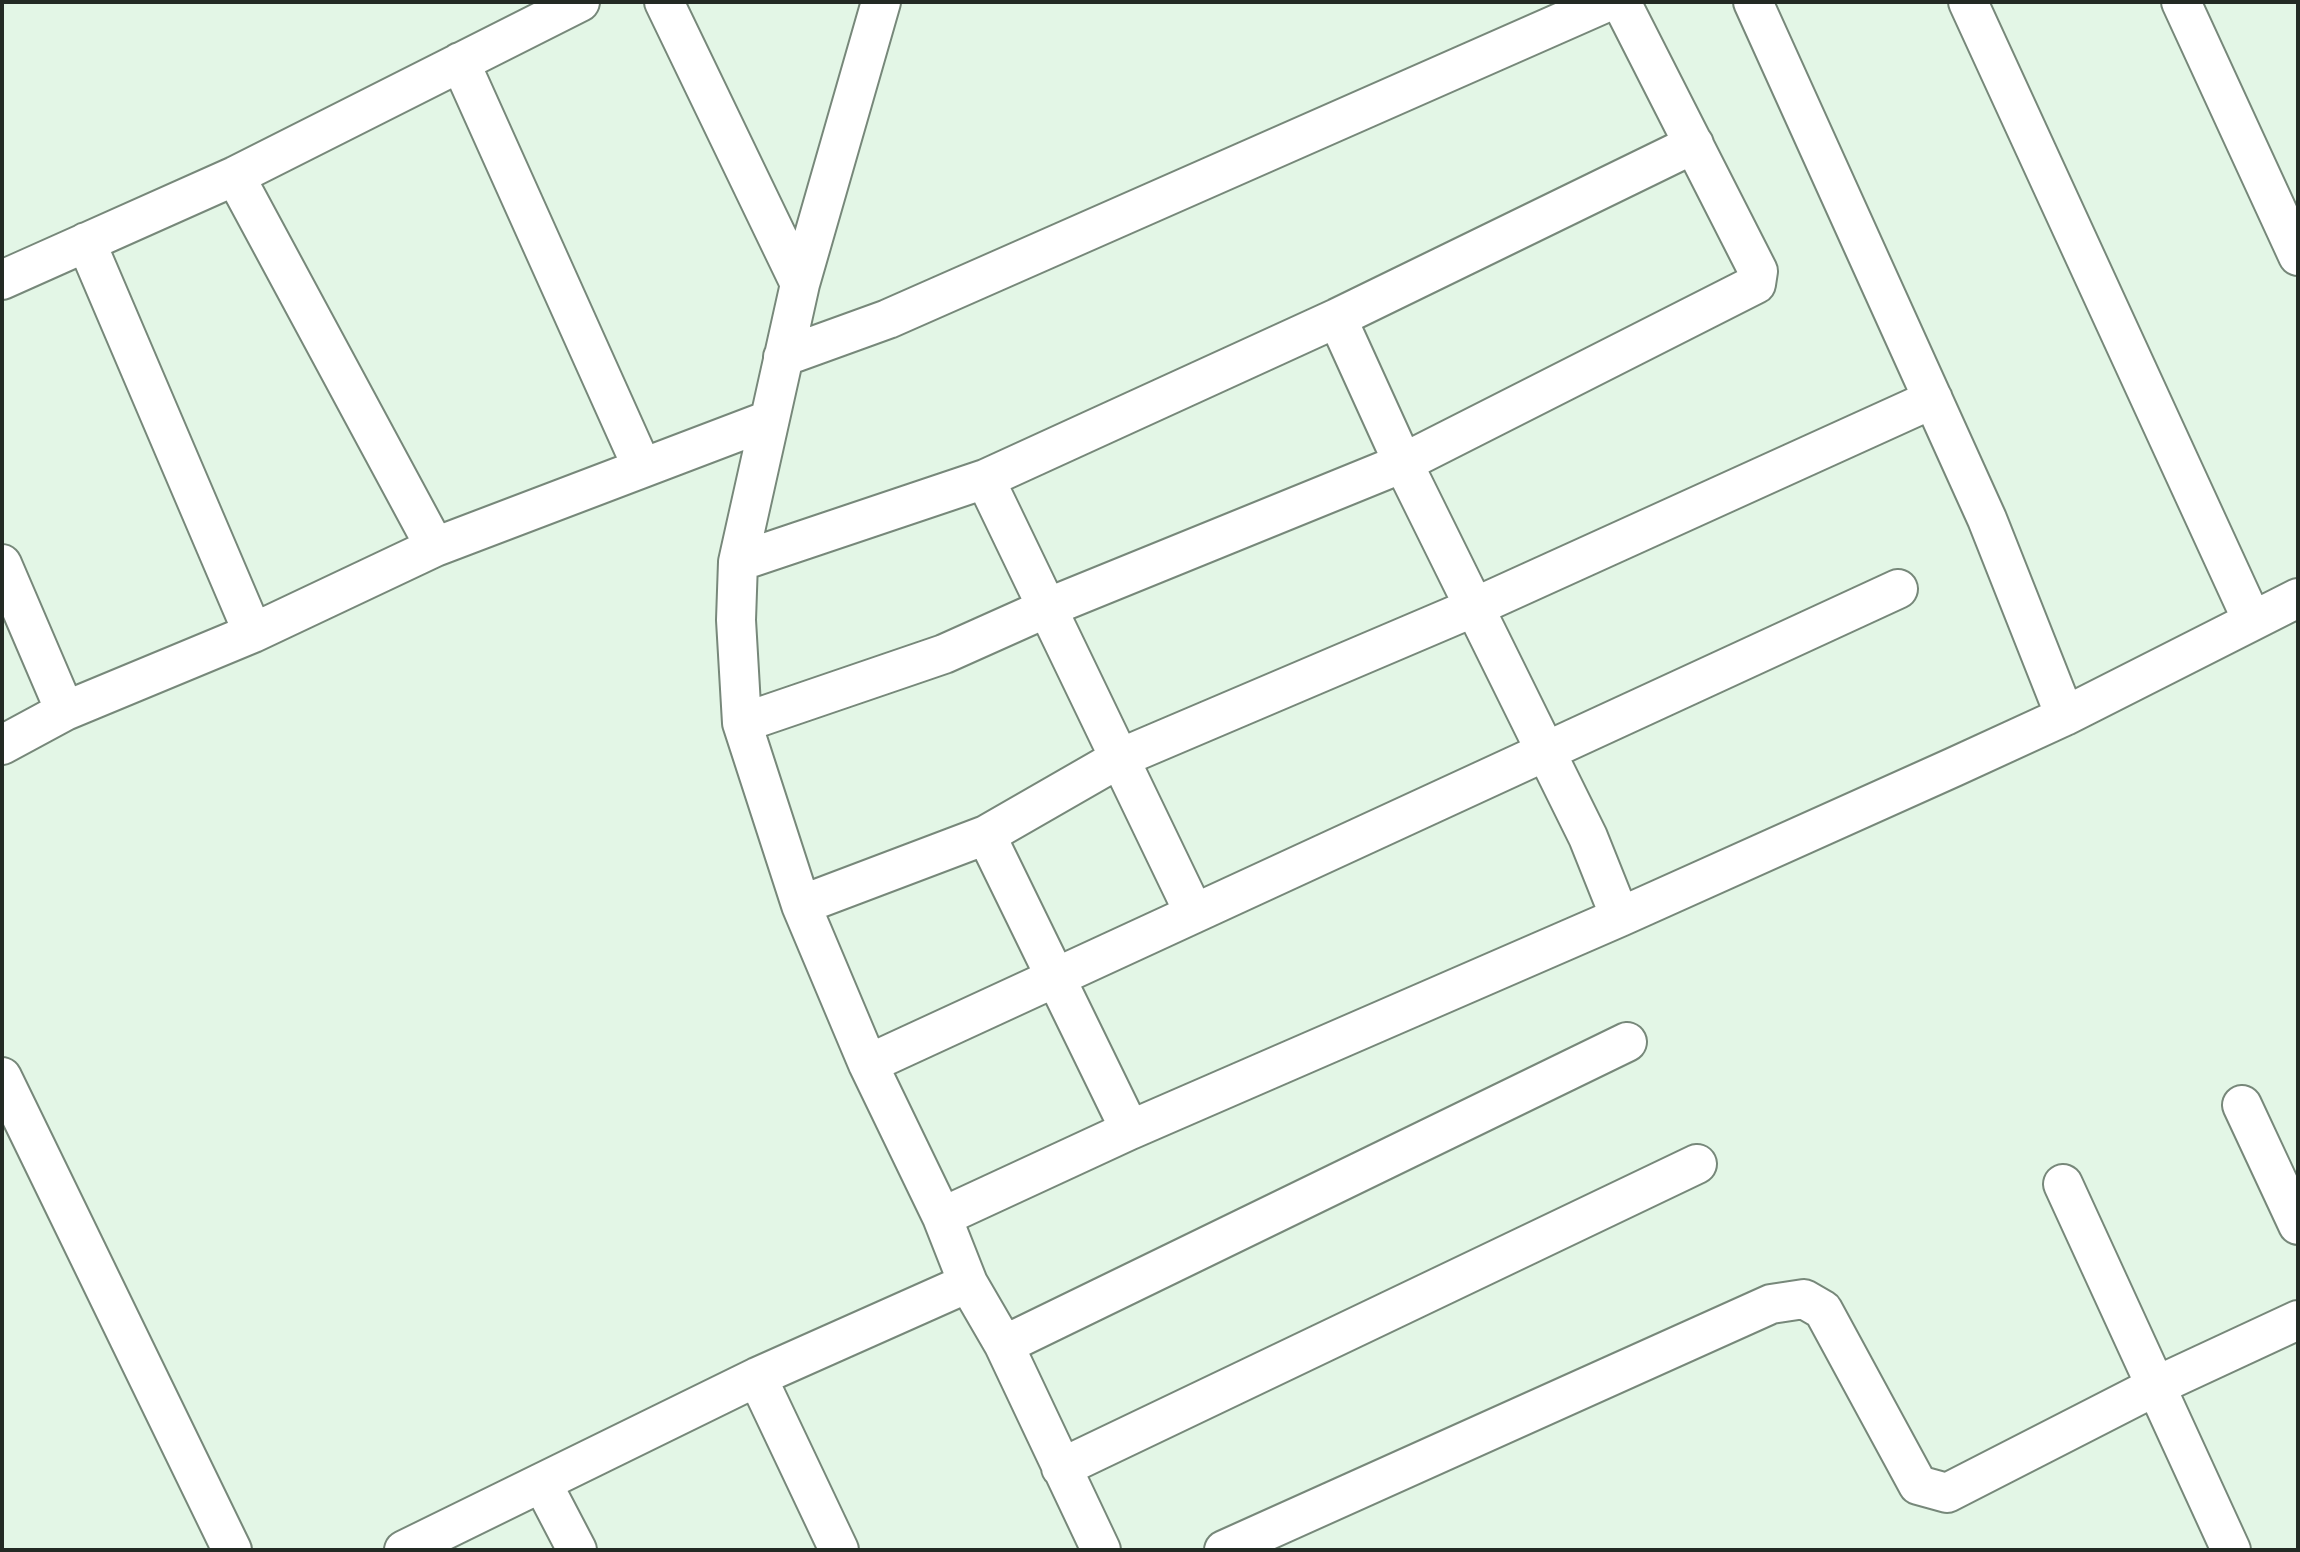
<!DOCTYPE html>
<style>
body{margin:0}
#map{position:relative;width:2300px;height:1552px;overflow:hidden;background:#e3f6e6;font-family:Quicksand,sans-serif}
canvas{display:block}
.frame{position:absolute;inset:0;border:4px solid #232a24;pointer-events:none}
</style>
<div id="map">
<canvas width="2300" height="1552"></canvas>
<div class="frame"></div>
</div>
<script>
const context = document.querySelector('canvas').getContext('2d');
context.lineJoin = 'round';
const toPath = rows => new Path2D(rows.map(r => 'M' + r).join(''));
function strokePath(path, color, width, dash) { context.strokeStyle = color; context.lineWidth = width; context.lineCap = dash ? 'butt' : 'round'; context.setLineDash(dash || []); context.stroke(path); }
const minor = toPath([
 [664,2,800,284],
 [881,2,800,284,738,562,736,620,742,723,801,905,868,1064,942,1217,968,1283,1004,1345,1101,1550],
 [1753,2,1987,519,2065,716],
 [1968,2,2252,620],
 [2181,2,2298,256],
 [460,62,642,467],
 [235,176,435,547],
 [86,242,253,633],
 [2,280,235,176,580,2],
 [1337,318,1403,463,1588,837,1620,917],
 [783,357,888,319,1607,2],
 [985,479,1194,913],
 [738,562,985,479,1337,318,1694,144],
 [2,564,65,711],
 [742,723,944,654,1049,607,1403,463,1756,284,1758,271,1621,2],
 [2,745,65,711,253,633,435,547,769,420],
 [986,835,1130,1130],
 [801,905,986,835,1120,758,1477,606,1933,399],
 [868,1064,1898,589],
 [2,1077,232,1550],
 [2242,1105,2298,1225],
 [2063,1184,2231,1550],
 [942,1217,1130,1130,1620,917,1954,767,2065,716,2298,598],
 [1004,1345,1627,1042],
 [757,1377,839,1550],
 [1061,1468,1697,1164],
 [542,1483,577,1550],
 [404,1550,757,1377,968,1283],
 [1224,1550,1771,1304,1804,1299,1823,1310,1918,1485,1947,1493,2156,1386,2298,1320]
]);
strokePath(minor, '#77887a', 42);
strokePath(minor, '#fff', 38);
</script>
